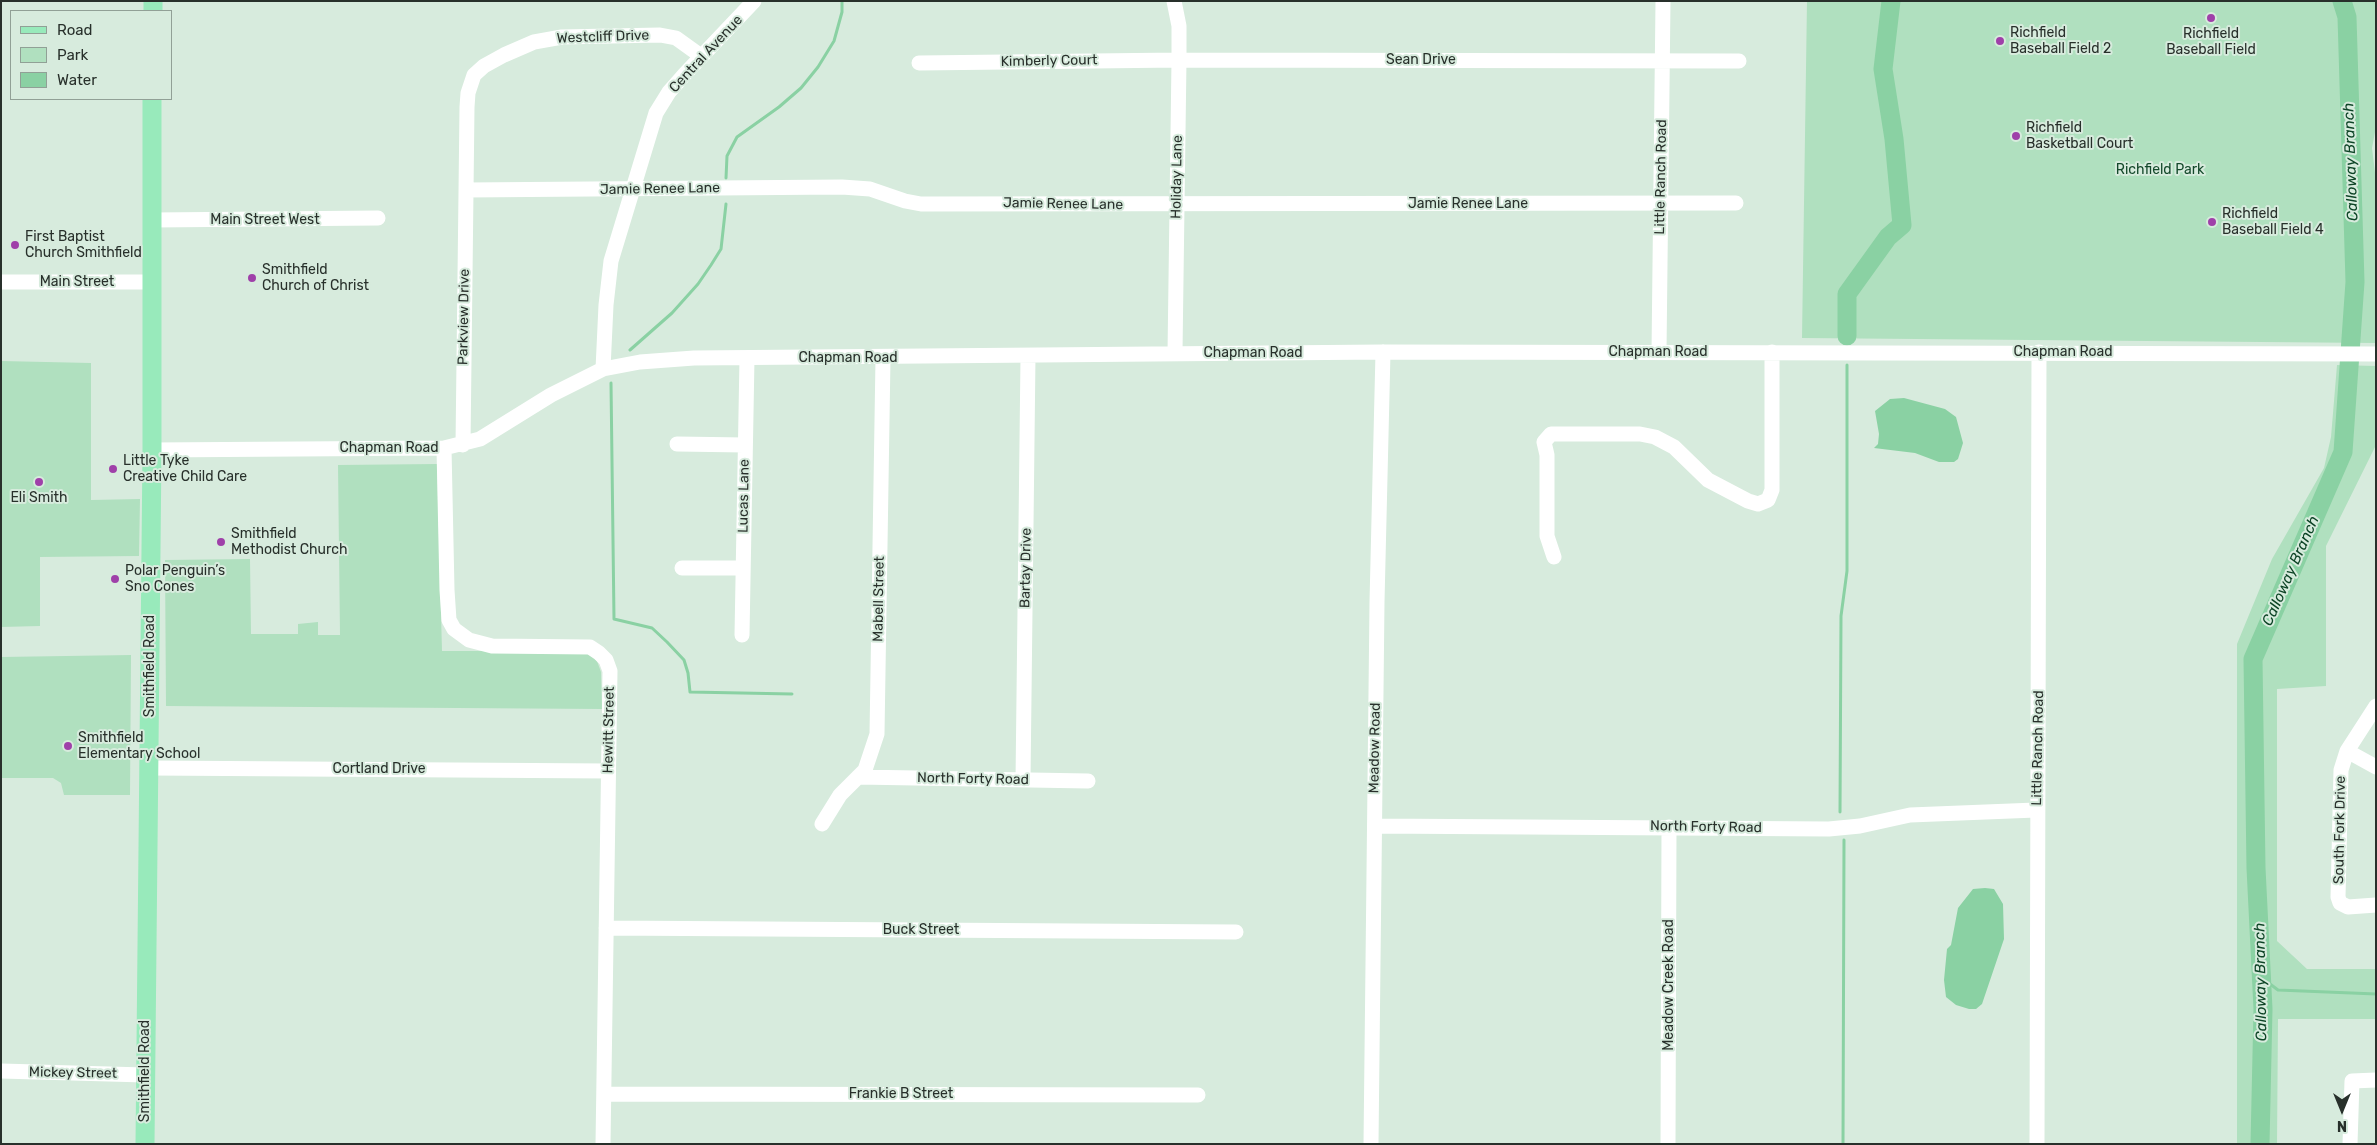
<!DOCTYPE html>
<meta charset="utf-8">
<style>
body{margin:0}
#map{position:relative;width:2377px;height:1145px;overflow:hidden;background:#d7ebdd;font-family:Rubik,sans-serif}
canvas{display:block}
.frame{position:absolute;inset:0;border:2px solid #28302b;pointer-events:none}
.legend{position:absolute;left:10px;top:10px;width:162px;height:90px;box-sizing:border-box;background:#d7ebdd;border:1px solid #91a096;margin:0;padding:6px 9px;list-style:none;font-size:15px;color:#28302b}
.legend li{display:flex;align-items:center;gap:10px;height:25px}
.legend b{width:25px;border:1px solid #91a096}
.north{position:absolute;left:2317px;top:1085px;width:50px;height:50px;-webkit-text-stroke:4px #d7ebdd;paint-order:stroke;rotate:180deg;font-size:14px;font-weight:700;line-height:20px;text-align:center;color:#28302b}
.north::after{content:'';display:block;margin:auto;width:18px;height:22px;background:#28302b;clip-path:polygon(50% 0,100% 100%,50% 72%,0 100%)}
</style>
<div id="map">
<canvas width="2377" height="1145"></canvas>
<div class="frame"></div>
<ul class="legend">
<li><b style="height:6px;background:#98eabb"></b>Road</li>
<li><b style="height:14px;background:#b0e0bf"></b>Park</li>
<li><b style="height:14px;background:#8ad1a3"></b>Water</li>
</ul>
<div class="north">N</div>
</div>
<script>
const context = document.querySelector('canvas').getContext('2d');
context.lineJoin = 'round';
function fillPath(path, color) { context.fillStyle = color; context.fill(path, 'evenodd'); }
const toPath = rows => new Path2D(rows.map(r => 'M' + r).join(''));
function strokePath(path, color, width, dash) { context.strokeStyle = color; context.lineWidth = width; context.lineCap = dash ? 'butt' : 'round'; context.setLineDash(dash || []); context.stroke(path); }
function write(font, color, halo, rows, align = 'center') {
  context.font = font + ' Rubik,sans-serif'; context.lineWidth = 4; context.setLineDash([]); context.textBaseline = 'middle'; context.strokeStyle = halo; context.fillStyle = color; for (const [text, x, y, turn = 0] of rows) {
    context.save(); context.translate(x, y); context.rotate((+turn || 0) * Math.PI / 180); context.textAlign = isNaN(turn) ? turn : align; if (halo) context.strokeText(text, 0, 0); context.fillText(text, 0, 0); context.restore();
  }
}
fillPath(toPath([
 [1807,1,2376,1,2376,127,2372,148,2376,181,2376,343,1802,338],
 [1,361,91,363,91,500,140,499,139,556,40,557,40,626,1,627],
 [2337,365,2376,366,2376,445,2326,546,2326,686,2277,689,2277,941,2307,969,2376,969,2376,1019,2278,1019,2277,1144,2237,1144,2237,644,2272,559,2324,468,2331,437],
 [437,464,442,651,578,651,590,655,597,661,601,672,602,709,166,706,165,560,250,559,251,634,298,634,298,624,318,622,318,635,340,635,338,465],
 [131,655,130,795,64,795,61,783,53,778,1,778,1,657]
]), '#b0e0bf');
fillPath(toPath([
 [1904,398,1945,409,1956,417,1963,443,1958,459,1954,462,1939,462,1915,453,1874,448,1878,444,1879,434,1875,411,1890,399],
 [1985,888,1994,889,2003,904,2004,939,1982,1004,1976,1009,1969,1009,1956,1005,1946,997,1944,980,1947,949,1951,945,1958,908,1973,889]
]), '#8ad1a3');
strokePath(toPath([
 [726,178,727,156,737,137,779,107,801,88,818,67,834,41,842,12,842,1],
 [630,350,672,313,698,284,711,265,721,249,726,204],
 [611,383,614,619,652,628,667,642,684,660,688,673,690,692,792,694],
 [1840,812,1841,616,1847,571,1847,365],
 [2262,978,2278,990,2376,994],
 [1843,1144,1844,840]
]), '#8ad1a3', 3);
strokePath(toPath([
 [1847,336,1847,294,1888,237,1902,225,1894,139,1883,69,1891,1],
 [2260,1144,2263,1009,2256,868,2253,659,2343,452,2355,282,2347,17,2342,1]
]), '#8ad1a3', 19);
strokePath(toPath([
 [1174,1,1179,26,1179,60,1175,353],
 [919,63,1179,60,1739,61],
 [466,190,842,187,870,189,905,201,921,204,1736,203],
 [152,220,378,218],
 [1,282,152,282],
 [1659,352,1663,1],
 [603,369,606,305,611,261,656,113,669,92,684,75,754,1],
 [677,444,745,445],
 [463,445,467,107,468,93,474,75,484,66,504,55,534,42,562,37,660,35,676,38,701,56],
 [444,448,447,590,449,620,454,629,469,640,492,646,590,647,599,653,606,660,610,671,603,1144],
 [152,450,444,448,480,439,551,395,603,369,640,362,694,358,1383,352,2376,354],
 [1554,557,1547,536,1547,455,1544,442,1551,434,1640,434,1655,437,1674,447,1708,480,1748,501,1758,504,1768,500,1772,490,1772,352],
 [682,568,743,568],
 [742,635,747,358],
 [2376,706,2347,751,2341,770,2338,897,2340,903,2348,907,2376,905],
 [2347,751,2376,767],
 [150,768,608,771],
 [858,777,1088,781],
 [1023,780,1028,356],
 [822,824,840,795,865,770,877,734,883,358],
 [1375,826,1829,829,1860,826,1910,815,2036,810],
 [606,928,1236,932],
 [1,1071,145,1075],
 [604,1094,1198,1095],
 [1371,1144,1377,602,1383,352],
 [1668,1144,1669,827],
 [2037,1144,2039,352],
 [2350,1144,2352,1081,2376,1080]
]), '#fff', 15);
strokePath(toPath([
 [153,11,153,1],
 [145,1144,152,450,152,99]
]), '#98eabb', 19);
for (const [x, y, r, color] of [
 [2211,18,5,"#9f40a9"],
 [2000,41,5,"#9f40a9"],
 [2016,136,5,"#9f40a9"],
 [2212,222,5,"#9f40a9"],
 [15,245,5,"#9f40a9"],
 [252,278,5,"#9f40a9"],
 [113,469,5,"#9f40a9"],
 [39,482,5,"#9f40a9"],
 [221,542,5,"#9f40a9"],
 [115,579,5,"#9f40a9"],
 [68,746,5,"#9f40a9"]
]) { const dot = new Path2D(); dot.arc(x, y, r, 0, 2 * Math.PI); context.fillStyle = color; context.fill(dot); strokePath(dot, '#d7ebdd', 2); }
write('14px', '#28302b', '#d7ebdd', [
 ["Richfield",2010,33],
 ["Baseball Field 2",2010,49],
 ["Richfield",2211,34,"center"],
 ["Baseball Field",2211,50,"center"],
 ["Richfield",2026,128],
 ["Basketball Court",2026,144],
 ["Richfield",2222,214],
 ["Baseball Field 4",2222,230],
 ["First Baptist",25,237],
 ["Church Smithfield",25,253],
 ["Smithfield",262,270],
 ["Church of Christ",262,286],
 ["Little Tyke",123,461],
 ["Creative Child Care",123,477],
 ["Eli Smith",39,498,"center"],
 ["Smithfield",231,534],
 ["Methodist Church",231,550],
 ["Polar Penguin’s",125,571],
 ["Sno Cones",125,587],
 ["Smithfield",78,738],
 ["Elementary School",78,754]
], 'left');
write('14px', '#28302b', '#d7ebdd', [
 ["Westcliff Drive",603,37,-2],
 ["Central Avenue",706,54,-47],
 ["Sean Drive",1421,60],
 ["Kimberly Court",1049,61,-1],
 ["Holiday Lane",1177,177,-89],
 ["Little Ranch Road",1661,177,-89],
 ["Jamie Renee Lane",660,189,-1],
 ["Jamie Renee Lane",1063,204,1],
 ["Jamie Renee Lane",1468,204],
 ["Main Street West",265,220],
 ["Main Street",77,282],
 ["Parkview Drive",464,317,-89],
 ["Chapman Road",1658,352],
 ["Chapman Road",2063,352],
 ["Chapman Road",1253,353],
 ["Chapman Road",848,358],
 ["Chapman Road",389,448],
 ["Lucas Lane",744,496,-89],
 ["Bartay Drive",1026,568,-89],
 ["Mabell Street",879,599,-89],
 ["Smithfield Road",150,666,-90],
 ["Hewitt Street",609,730,-89],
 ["Meadow Road",1375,748,-89],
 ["Little Ranch Road",2038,748,-89],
 ["Cortland Drive",379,769],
 ["North Forty Road",973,779,1],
 ["North Forty Road",1706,827,1],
 ["South Fork Drive",2340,830,-89],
 ["Buck Street",921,930],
 ["Meadow Creek Road",1669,985,-90],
 ["Smithfield Road",145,1071,-90],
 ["Mickey Street",73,1073,1],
 ["Frankie B Street",901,1094]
]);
write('14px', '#14492b', '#d7ebdd', [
 ["Richfield Park",2160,170]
]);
write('italic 15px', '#0d4426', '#d7ebdd', [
 ["Calloway Branch",2351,162,-92],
 ["Calloway Branch",2291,571,-66],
 ["Calloway Branch",2261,982,-91]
]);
</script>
